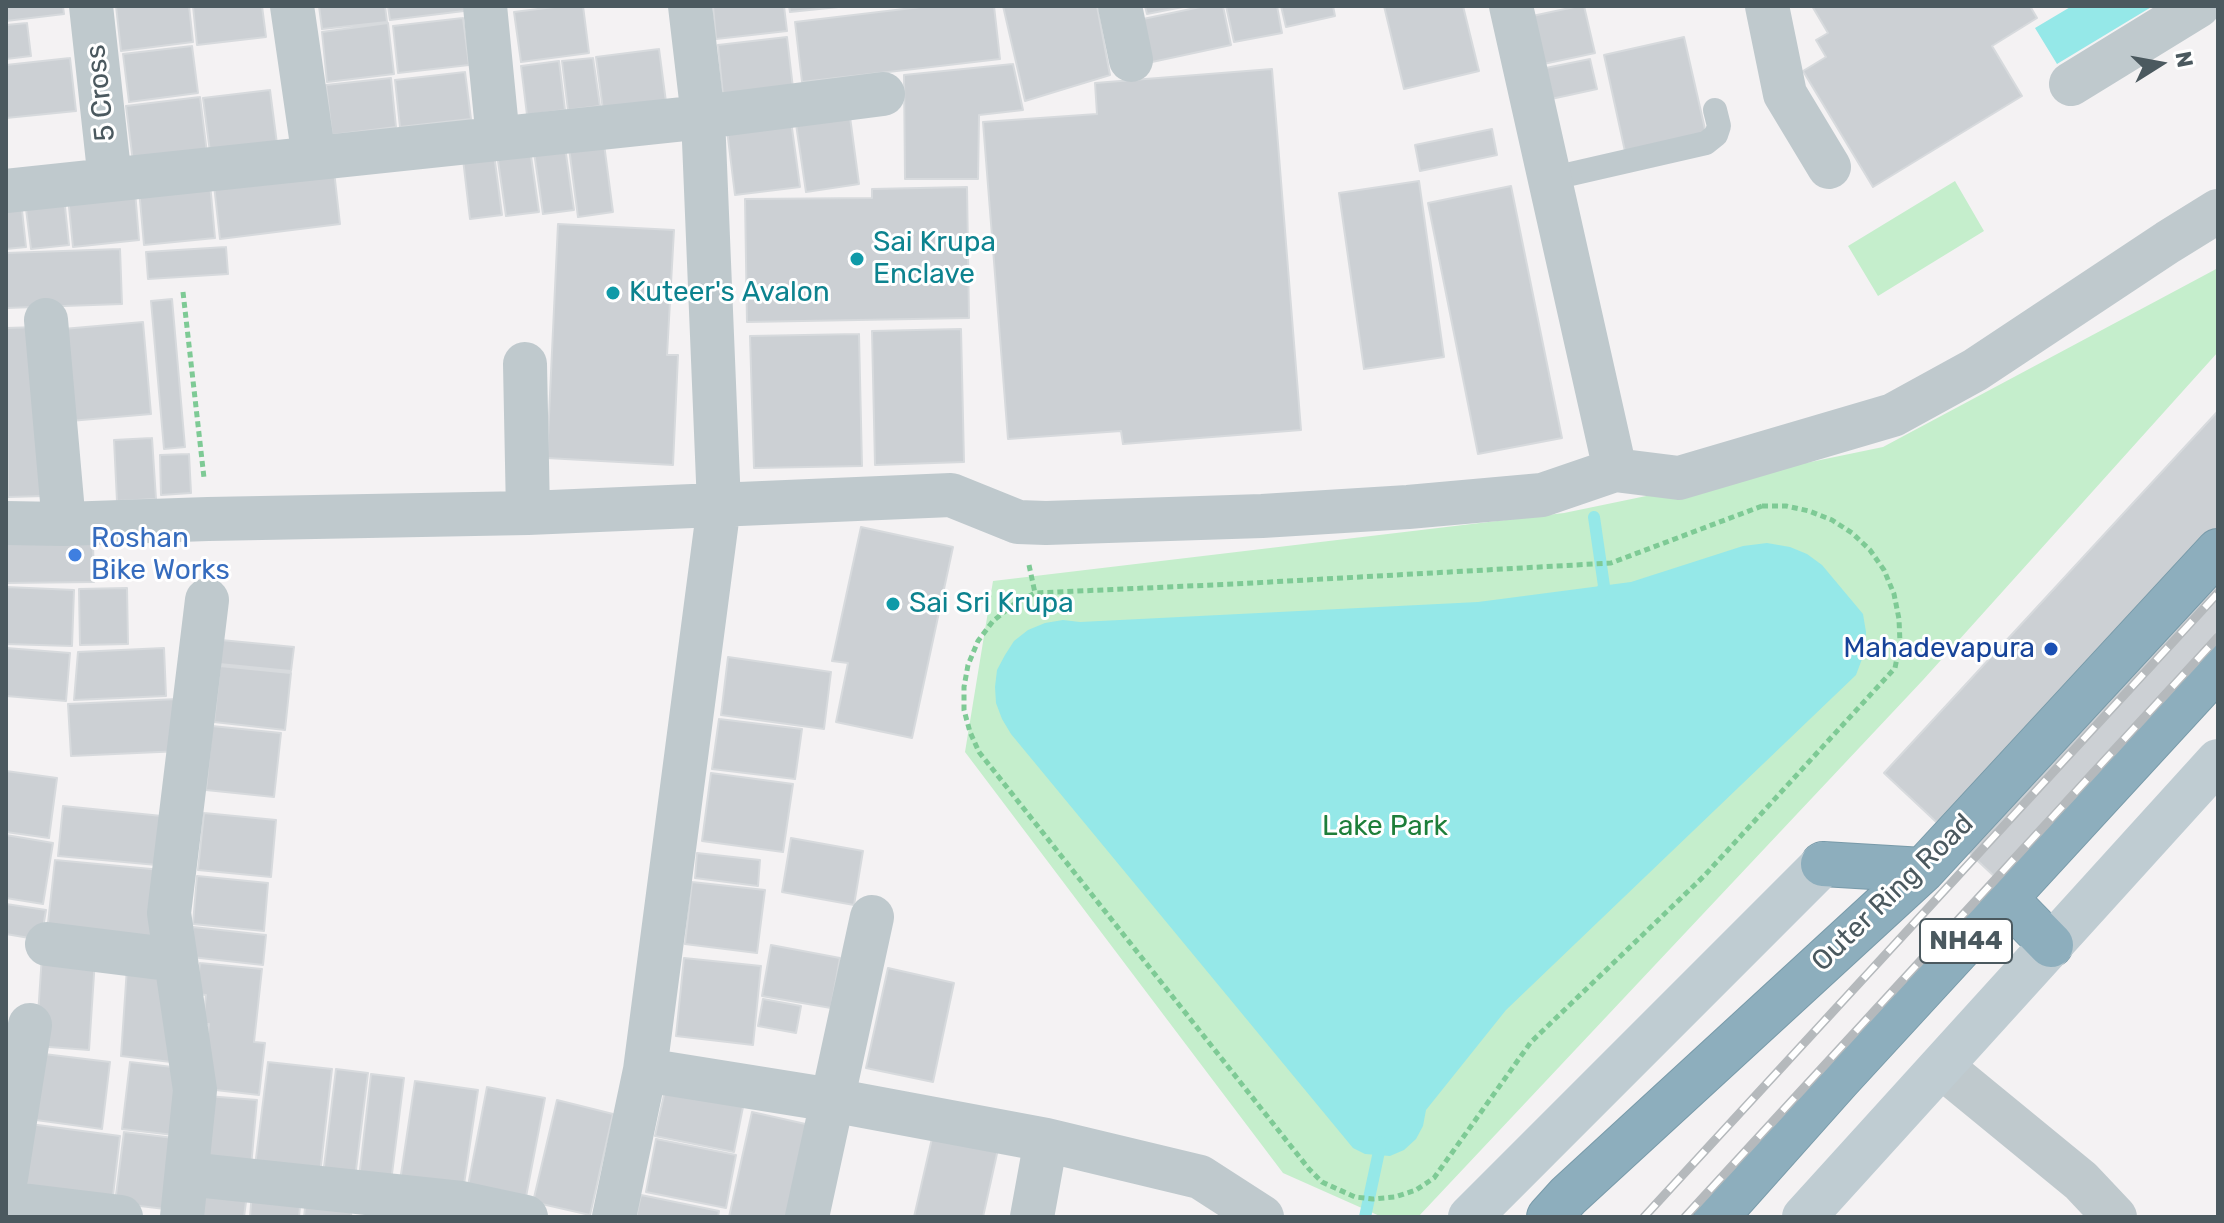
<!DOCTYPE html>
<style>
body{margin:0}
#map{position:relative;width:2224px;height:1223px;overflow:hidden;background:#f4f2f3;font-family:Rubik,sans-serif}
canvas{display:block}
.frame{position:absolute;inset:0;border:8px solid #4b595f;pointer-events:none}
.north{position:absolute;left:2120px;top:24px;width:80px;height:80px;-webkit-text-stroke:6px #fff;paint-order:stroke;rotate:79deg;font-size:22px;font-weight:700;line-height:32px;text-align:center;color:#4b595f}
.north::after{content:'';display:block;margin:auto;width:28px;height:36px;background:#4b595f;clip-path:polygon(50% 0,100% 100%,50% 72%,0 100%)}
</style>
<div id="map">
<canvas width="2224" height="1223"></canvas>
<div class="frame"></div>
<div class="north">N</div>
</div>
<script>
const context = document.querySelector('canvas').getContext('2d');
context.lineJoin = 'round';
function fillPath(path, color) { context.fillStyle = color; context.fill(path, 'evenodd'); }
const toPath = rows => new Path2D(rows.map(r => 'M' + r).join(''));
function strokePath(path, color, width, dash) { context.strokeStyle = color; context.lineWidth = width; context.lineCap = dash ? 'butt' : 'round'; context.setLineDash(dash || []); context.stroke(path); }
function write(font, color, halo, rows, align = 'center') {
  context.font = font + ' Rubik,sans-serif'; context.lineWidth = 6; context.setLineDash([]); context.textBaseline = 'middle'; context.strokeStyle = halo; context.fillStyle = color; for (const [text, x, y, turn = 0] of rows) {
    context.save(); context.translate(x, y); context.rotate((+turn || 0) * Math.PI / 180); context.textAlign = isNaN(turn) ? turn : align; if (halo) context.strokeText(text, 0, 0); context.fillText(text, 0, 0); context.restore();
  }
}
fillPath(toPath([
 [1955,181,1984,231,1878,296,1848,246],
 [2218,268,2218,352,1923,680,1418,1217,1382,1217,1283,1173,965,752,993,581,1564,513,1883,447]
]), '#c5eecc');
fillPath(toPath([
 [2072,6,2153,6,2057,64,2035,28],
 [1767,543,1790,547,1807,554,1822,565,1863,614,1866,632,1865,651,1856,675,1506,1010,1426,1110,1423,1126,1416,1139,1404,1150,1390,1156,1365,1154,1353,1148,1011,734,1002,719,996,703,995,687,997,670,1005,655,1014,641,1028,630,1045,623,1063,620,1080,622,1478,602,1631,582,1743,546]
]), '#95e8e8');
strokePath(toPath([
 [1594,517,1604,586,1599,598],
 [1365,1217,1381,1142]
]), '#95e8e8', 12);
const building = toPath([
 [6,6,63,6,64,14,6,21,6,6],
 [116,6,189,6,193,42,121,51,116,6],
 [193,6,262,6,266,37,197,45,193,6],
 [319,6,385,6,387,22,322,29,319,6],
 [388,6,464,6,464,11,390,20,388,6],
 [562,6,583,6,589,53,521,62,514,12,562,6],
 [713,6,784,6,787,31,716,39,713,6],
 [789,6,848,6,790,12,789,6],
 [929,6,994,6,1000,59,802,82,795,22,929,6],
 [1003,6,1097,6,1110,75,1025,101,1003,6],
 [1145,6,1188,6,1147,14,1145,6],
 [1205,6,1223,6,1231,45,1152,62,1143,19,1205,6],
 [1226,6,1277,6,1282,33,1234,42,1226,6],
 [1281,6,1333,6,1335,16,1286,27,1281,6],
 [1384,6,1463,6,1479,71,1404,89,1384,6],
 [1579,6,1584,6,1595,53,1534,66,1523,18,1579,6],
 [1812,6,2030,6,2037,18,1992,46,2022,96,1873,187,1803,71,1826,57,1816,40,1828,33,1812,6],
 [463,18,469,65,398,73,393,26,463,18],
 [27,23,31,56,6,59,6,25,27,23],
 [388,23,394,74,327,82,322,32,388,23],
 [787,37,793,88,723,96,718,45,787,37],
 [1684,37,1707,138,1626,156,1604,55,1684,37],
 [192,46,198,93,129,102,123,54,192,46],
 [659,49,666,102,603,110,596,57,659,49],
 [70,58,76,111,6,118,6,65,70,58],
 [593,58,600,106,568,110,562,61,593,58],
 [1590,59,1597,89,1542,101,1536,70,1590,59],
 [559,61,565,110,527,115,521,66,559,61],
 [1013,64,1023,110,979,115,978,179,905,179,904,75,1013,64],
 [1272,69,1301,430,1123,444,1121,431,1008,439,983,122,1097,114,1095,83,1272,69],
 [465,72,471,119,400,127,395,80,465,72],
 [391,78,396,127,332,135,326,85,391,78],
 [270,90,277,144,210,152,203,98,270,90],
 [200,97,207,153,133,162,126,106,200,97],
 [850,117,859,184,806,192,796,124,850,117],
 [791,121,800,187,735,195,727,130,791,121],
 [1492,129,1497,155,1420,171,1415,145,1492,129],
 [604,144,613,212,578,217,569,148,604,144],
 [565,147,574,210,543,214,534,152,565,147],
 [530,149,539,212,506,216,497,154,530,149],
 [494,154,502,215,470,219,463,159,494,154],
 [334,171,340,224,220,239,214,185,334,171],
 [1419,181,1444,357,1364,369,1339,193,1419,181],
 [210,183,215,238,144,245,139,189,210,183],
 [1511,186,1562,438,1478,454,1428,203,1511,186],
 [967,187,969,318,747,322,745,199,872,198,872,189,967,187],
 [135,191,139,240,73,247,68,197,135,191],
 [64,197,69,245,31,249,25,201,64,197],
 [21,201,26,247,6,249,6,202,21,201],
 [558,224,674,230,667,355,678,355,673,465,547,458,558,224],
 [226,247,228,274,148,279,146,252,226,247],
 [120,249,122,304,6,308,6,253,120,249],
 [172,299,185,447,164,449,151,301,172,299],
 [143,322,151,414,70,421,63,329,143,322],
 [39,327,44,496,8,497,6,328,39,327],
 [961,329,964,462,875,465,872,331,961,329],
 [859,334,862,466,754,468,750,336,859,334],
 [2218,411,2218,635,1995,877,1884,773,2218,411],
 [152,438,156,499,117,501,114,440,152,438],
 [189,454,191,493,161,495,160,455,189,454],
 [861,527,953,547,912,738,836,722,848,663,832,661,861,527],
 [6,543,93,543,94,582,6,583,6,543],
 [6,587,74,590,72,646,6,644,6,587],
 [127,588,128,644,80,645,79,589,127,588],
 [221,640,294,647,291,671,219,664,221,640],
 [6,648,70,653,66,701,6,696,6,648],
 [164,648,166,696,74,700,78,652,164,648],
 [728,657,831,672,824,729,721,715,728,657],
 [220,666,291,673,285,730,214,722,220,666],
 [178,699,181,751,71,756,68,704,178,699],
 [719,719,802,729,795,779,712,769,719,719],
 [212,726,281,733,274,797,206,790,212,726],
 [6,771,57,778,49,838,6,832,6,771],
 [711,773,793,784,783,852,702,841,711,773],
 [63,806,162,816,157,865,58,856,63,806],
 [204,813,276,820,271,877,198,870,204,813],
 [6,835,53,843,43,904,6,898,6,835],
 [791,838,863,851,854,905,782,892,791,838],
 [697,853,760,860,758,886,695,878,697,853],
 [55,860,162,870,155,942,47,932,55,860],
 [197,876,268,883,264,931,193,924,197,876],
 [692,882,765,890,757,953,685,944,692,882],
 [6,904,46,910,41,940,6,934,6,904],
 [193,927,266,935,263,965,191,957,193,927],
 [771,945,840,958,831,1008,762,996,771,945],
 [42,955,95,959,89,1050,36,1046,42,955],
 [684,958,761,966,753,1045,676,1036,684,958],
 [200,963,262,969,254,1042,265,1043,259,1095,207,1089,206,1051,209,1024,203,1024,206,995,196,994,200,963],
 [127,968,160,970,171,1062,121,1056,127,968],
 [888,968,954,983,933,1082,866,1068,888,968],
 [763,999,801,1006,796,1033,758,1026,763,999],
 [44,1054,110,1062,102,1129,36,1120,44,1054],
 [130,1062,181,1068,174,1135,122,1129,130,1062],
 [268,1062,332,1069,320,1174,255,1166,268,1062],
 [336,1069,368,1073,355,1178,323,1175,336,1069],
 [371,1074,404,1078,391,1182,359,1178,371,1074],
 [415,1081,478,1090,463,1191,400,1181,415,1081],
 [666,1086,744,1102,734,1152,655,1136,666,1086],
 [487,1087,545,1098,525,1202,467,1191,487,1087],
 [207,1096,257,1100,251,1167,201,1162,207,1096],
 [557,1100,613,1114,590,1215,533,1202,557,1100],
 [752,1112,810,1125,790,1217,729,1217,752,1112],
 [30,1124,120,1136,112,1204,22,1193,30,1124],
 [124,1132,174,1138,165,1209,115,1203,124,1132],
 [933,1134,998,1149,983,1217,914,1217,933,1134],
 [656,1139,736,1155,726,1208,646,1192,656,1139],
 [198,1189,247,1194,244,1217,195,1217,198,1189],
 [252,1192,301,1197,299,1217,250,1217,252,1192],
 [641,1195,719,1211,718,1217,636,1217,641,1195],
 [306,1198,352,1203,351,1217,304,1217,306,1198]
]);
fillPath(building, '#ccd0d4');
strokePath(building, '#d7dadd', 2);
const highway = toPath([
 [1823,864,1923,870],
 [2005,898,2051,945],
 [1549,1217,1568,1196,1923,870,2218,551],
 [1716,1217,1839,1079,2218,667]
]);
strokePath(highway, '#789aa9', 46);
strokePath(toPath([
 [183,292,204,478],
 [1762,506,1786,506,1809,511,1832,520,1852,533,1870,550,1884,570,1894,594,1899,619,1900,643,1895,668,1704,876,1531,1042,1434,1178,1416,1190,1395,1197,1373,1199,1355,1197,1322,1182,1309,1169,979,752,970,732,964,710,964,687,968,665,978,641,993,621,1013,605,1035,593,1234,584,1611,563,1762,506],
 [1029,565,1035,593]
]), '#7eca95', 5, [6, 4]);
strokePath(toPath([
 [1549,179,1706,143,1716,135,1719,126,1715,110]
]), '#bfc9cd', 24);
strokePath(toPath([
 [91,6,110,180],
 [292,6,314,158],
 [485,6,498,139],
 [1120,6,1131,60],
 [1511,6,1615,470,1679,478,1893,415,1975,370,2168,242,2218,211],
 [1767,6,1785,94,1829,167],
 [2071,84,2198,6],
 [6,191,703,117,883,94],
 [46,320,64,524],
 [525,364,528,513],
 [6,523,64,524,208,519,528,513,951,495,1018,522,1046,523,1262,516,1408,507,1542,495,1615,470],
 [47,944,176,960],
 [1942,1067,2081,1181,2115,1217],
 [645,1070,832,1100,1046,1140,1200,1177,1262,1217],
 [187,1174,461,1203,526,1217],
 [6,1178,30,1025],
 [6,1203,121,1217],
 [182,1217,195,1090,169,913,207,600],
 [614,1217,645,1070,719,505,703,117,690,6],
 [807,1217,872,917],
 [1032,1217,1046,1140]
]), '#bfc9cd', 44);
strokePath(toPath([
 [1470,1217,1823,864],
 [1804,1217,2218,761]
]), '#bfccd2', 44);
strokePath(highway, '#8daebd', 44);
const rail = toPath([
 [1644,1217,2218,593],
 [1685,1217,2218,637]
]);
strokePath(rail, '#b5b9bc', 9);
strokePath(rail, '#fff', 6, [18]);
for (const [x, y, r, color] of [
 [857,259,8,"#0f9aa8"],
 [613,293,8,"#0f9aa8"],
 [75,555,8,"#3f7fe0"],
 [893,604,8,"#0f9aa8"],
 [2051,649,8,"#1a4fb4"]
]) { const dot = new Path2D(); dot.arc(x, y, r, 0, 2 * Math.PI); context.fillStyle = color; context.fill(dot); strokePath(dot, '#fff', 3); }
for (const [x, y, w] of [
 [1966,941,92]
]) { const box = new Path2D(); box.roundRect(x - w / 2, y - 22, w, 44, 6); context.fillStyle = '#fff'; context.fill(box); strokePath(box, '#4b595f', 2); }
write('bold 26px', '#4b595f', null, [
 ["NH44",1966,941]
]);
write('28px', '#4b595f', '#fff', [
 ["5 Cross",101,93,-96],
 ["Outer Ring Road",1893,893,-44]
]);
write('28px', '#0d838f', '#fff', [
 ["Sai Krupa",873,243],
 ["Enclave",873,275],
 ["Kuteer's Avalon",629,293],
 ["Sai Sri Krupa",909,604]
], 'left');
write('28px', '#366cbe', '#fff', [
 ["Roshan",91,539],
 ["Bike Works",91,571]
], 'left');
write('28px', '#164399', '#fff', [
 ["Mahadevapura",2035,649]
], 'right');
write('28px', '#1e7e3a', '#fff', [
 ["Lake Park",1385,827]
]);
</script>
